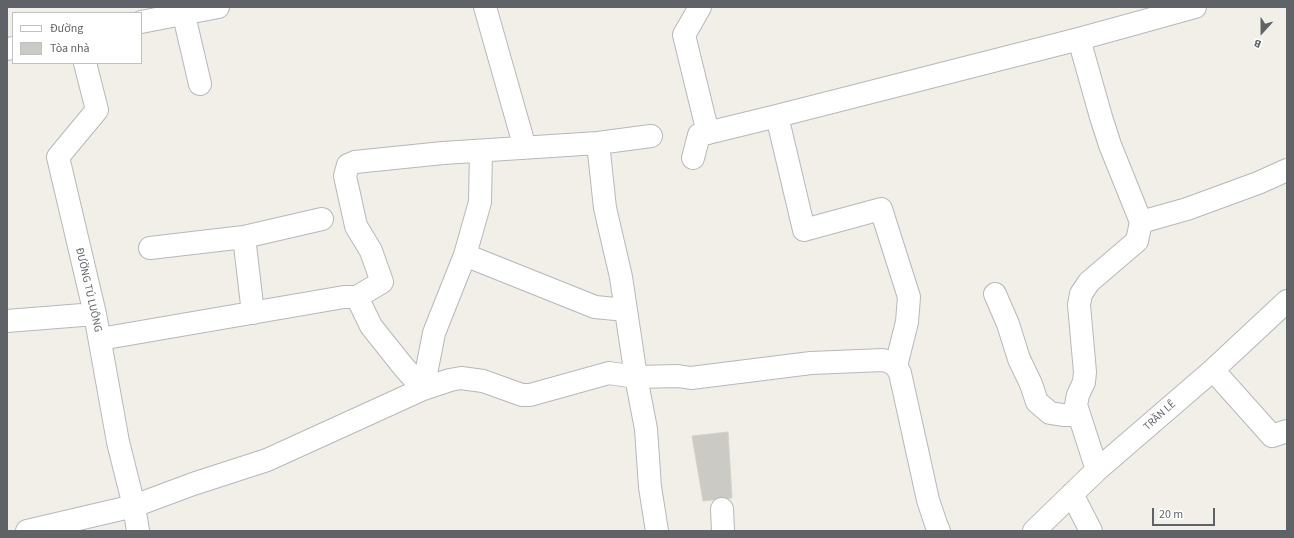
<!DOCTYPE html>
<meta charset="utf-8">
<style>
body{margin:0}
#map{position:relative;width:1294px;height:538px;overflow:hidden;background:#f1efe8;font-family:"Source Sans 3",sans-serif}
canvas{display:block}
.frame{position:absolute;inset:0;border:8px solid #5f6368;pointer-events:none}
.legend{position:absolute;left:12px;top:12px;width:130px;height:52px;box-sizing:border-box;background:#fff;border:1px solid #bfc1c3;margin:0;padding:5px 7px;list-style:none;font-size:12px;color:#5f6368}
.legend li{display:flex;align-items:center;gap:8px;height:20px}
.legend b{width:20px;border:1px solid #bfc1c3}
.north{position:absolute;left:1242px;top:12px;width:40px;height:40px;-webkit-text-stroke:3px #fff;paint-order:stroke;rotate:201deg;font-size:11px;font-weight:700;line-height:16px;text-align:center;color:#5f6368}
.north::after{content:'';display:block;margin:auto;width:14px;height:18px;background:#5f6368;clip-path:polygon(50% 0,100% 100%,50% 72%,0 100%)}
.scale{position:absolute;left:1152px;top:508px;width:63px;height:18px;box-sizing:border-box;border:2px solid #5f6368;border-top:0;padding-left:5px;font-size:12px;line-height:14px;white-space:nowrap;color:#5f6368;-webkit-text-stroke:3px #fff;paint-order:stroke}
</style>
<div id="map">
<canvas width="1294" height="538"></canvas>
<div class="frame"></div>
<ul class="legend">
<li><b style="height:5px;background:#fff"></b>Đường</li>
<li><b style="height:11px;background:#cccac5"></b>Tòa nhà</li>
</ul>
<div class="north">B</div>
<div class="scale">20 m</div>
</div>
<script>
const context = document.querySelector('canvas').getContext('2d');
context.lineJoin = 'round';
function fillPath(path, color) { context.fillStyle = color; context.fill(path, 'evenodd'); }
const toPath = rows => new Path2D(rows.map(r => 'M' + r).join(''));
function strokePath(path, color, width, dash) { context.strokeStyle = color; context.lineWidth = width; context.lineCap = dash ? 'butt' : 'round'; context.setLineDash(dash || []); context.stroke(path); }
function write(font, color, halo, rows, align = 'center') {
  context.font = font + ' "Source Sans 3",sans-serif'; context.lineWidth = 3; context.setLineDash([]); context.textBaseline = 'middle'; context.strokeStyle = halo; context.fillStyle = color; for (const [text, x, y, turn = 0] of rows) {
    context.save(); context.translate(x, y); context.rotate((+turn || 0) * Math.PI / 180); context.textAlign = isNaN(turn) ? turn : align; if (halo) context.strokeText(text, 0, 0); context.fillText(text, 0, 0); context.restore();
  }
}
const building = toPath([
 [728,432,732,498,703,501,692,436,728,432]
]);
fillPath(building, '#cccac5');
strokePath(building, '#d6d1c6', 1);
const minor = toPath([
 [182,7,200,84],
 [485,7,525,148],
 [700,7,684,35,708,133],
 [141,22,218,7],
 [1079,39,1101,117,1110,145,1141,222,1137,241,1089,282,1081,294,1079,305,1085,372,1084,382,1078,395,1076,405,1097,470],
 [7,49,13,48],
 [85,63,97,110,58,157,95,314,118,442,134,506,138,531],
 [777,116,804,230,881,209,909,297,907,322,896,366],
 [598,143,605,208,621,277,636,377,646,429,650,487,657,531],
 [693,158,699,135,777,116,1079,39,1195,7],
 [1141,222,1187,209,1258,183,1287,170],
 [244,237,253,313],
 [150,248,244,237,322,219],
 [465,255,595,307,626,310],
 [995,294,1008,324,1019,359,1031,384,1037,402,1050,413,1063,415,1079,415],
 [357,297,382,282,371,251,356,226,345,176,348,165,355,162,443,153,598,143,651,136],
 [7,321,95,314],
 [100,339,344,297,357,297,371,326,402,365,423,389],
 [1213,370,1272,436,1287,431],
 [423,389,434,333,465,255,480,202,481,151],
 [1072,494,1091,531],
 [722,509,723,531],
 [27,531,134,506,193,484,267,460,423,389,450,380,461,378,483,381,522,395,530,395,609,373,636,377,678,376,691,378,811,363,883,360,890,362,896,366,900,373,928,500,936,524,939,531],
 [1034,531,1097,470,1213,370,1287,301]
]);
strokePath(minor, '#b5b8bc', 24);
strokePath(minor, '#fff', 22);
write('11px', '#5f6368', '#fff', [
 ["ĐƯỜNG TÚ LUÔNG",88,290,77],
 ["TRẦN LÊ",1160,416,-42]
]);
</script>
